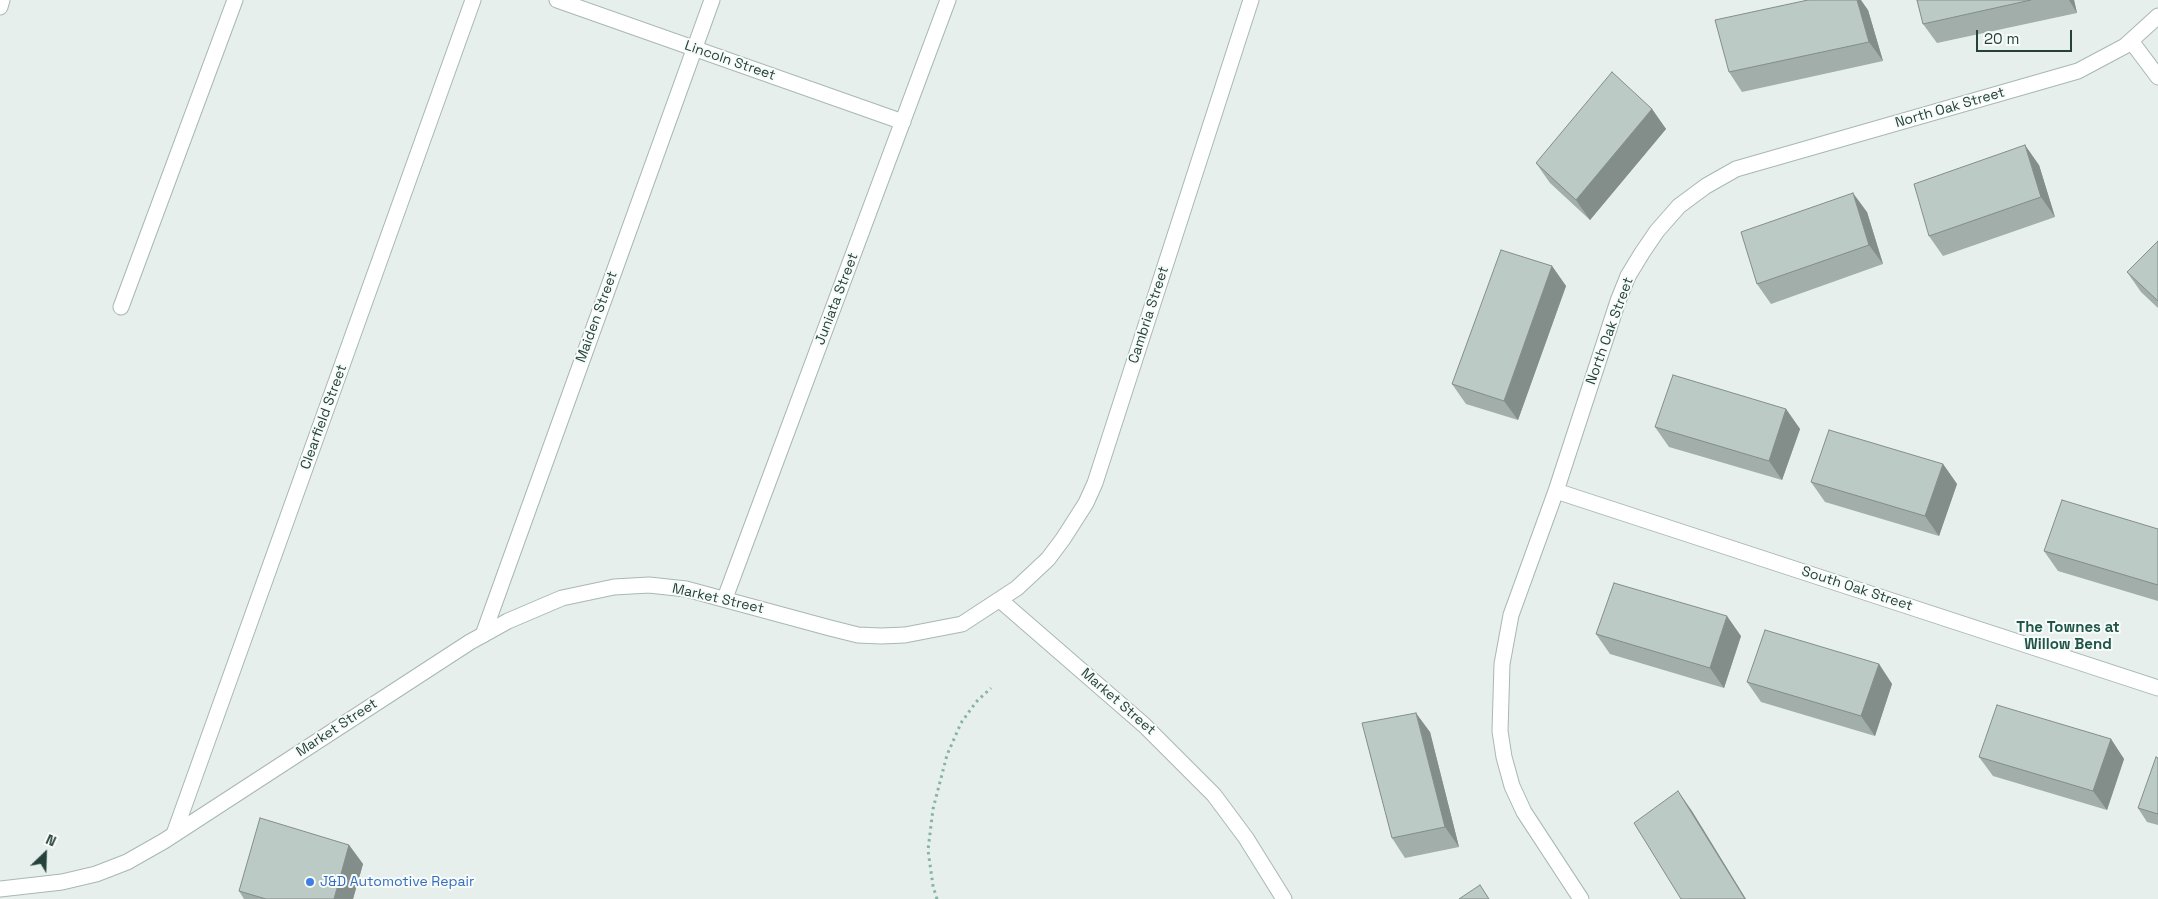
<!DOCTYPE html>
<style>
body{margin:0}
#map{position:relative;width:2158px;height:899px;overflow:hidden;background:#e6efeb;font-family:"Space Grotesk",sans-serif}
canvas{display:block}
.north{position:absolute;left:20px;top:829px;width:50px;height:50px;-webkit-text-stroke:4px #f7fbf9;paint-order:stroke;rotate:24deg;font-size:14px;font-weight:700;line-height:20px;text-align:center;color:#24423a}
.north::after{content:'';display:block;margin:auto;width:18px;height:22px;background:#24423a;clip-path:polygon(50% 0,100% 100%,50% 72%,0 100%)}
.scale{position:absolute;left:1976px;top:30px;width:96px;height:22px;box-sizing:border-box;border:2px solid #24423a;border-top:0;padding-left:6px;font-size:15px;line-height:18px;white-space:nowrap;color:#24423a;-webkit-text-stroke:4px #f7fbf9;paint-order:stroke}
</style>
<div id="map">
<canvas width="2158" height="899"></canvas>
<div class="north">N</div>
<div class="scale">20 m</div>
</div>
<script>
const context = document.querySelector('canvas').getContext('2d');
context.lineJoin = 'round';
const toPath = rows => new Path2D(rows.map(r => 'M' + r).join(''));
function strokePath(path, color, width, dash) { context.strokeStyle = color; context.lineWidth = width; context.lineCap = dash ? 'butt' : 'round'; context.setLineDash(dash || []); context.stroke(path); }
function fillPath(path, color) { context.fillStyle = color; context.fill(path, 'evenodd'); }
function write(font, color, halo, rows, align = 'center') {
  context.font = font + ' "Space Grotesk",sans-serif'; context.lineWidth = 4; context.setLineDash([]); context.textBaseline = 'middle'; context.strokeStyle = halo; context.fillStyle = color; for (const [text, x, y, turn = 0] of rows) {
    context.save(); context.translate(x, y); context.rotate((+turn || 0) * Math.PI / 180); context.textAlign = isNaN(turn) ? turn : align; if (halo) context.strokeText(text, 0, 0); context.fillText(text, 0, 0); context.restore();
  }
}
const service = toPath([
 [121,307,235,0],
 [483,635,712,0]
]);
const minor = toPath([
 [557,0,903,122],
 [0,7,2,0],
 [2131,41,2158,77],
 [1556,491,2158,688],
 [725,598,948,0],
 [1000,600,1144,725,1214,795,1246,838,1284,899],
 [174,834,473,0],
 [1581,899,1524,812,1512,786,1504,757,1500,731,1502,664,1511,615,1556,491,1618,301,1628,276,1642,253,1657,231,1679,206,1706,186,1736,169,2078,71,2125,46,2158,16]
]);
const tertiary = toPath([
 [0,889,62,882,96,874,127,862,164,841,470,642,508,621,562,598,614,587,649,585,686,589,830,628,858,635,881,636,905,635,962,624,1017,588,1048,559,1063,539,1086,503,1095,483,1251,0]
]);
strokePath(service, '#a8b8b2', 17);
strokePath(minor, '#a8b8b2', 17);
strokePath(tertiary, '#a8b8b2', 17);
strokePath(toPath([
 [937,899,933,886,928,850,933,809,947,755,961,723,976,702,991,688]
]), '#86b3a5', 3, [2.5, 4]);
strokePath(service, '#fff', 15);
strokePath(minor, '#fff', 15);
strokePath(tertiary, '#fff', 15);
fillPath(toPath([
 [1917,0,2074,0,2077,13,1937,43,1923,24],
 [1868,10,1883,61,1742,92,1729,72],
 [1652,109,1666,129,1590,220,1550,183,1536,163],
 [2039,165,2055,217,1943,256,1929,236],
 [1867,212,1883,264,1771,304,1757,284],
 [2158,241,2158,308,2141,292,2127,272],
 [1552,266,1566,286,1518,420,1466,404,1452,384],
 [1786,409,1800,429,1782,480,1669,447,1655,427],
 [1943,464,1957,484,1939,536,1825,502,1811,482],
 [2158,529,2158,601,2058,571,2044,551],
 [1596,634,1741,636,1724,688,1610,654],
 [1879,664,1892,684,1875,736,1761,702,1747,682],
 [1430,732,1459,847,1405,858,1392,838],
 [2111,739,2124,759,2107,810,1993,776,1979,757],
 [2158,758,2158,825,2147,822,2138,808],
 [349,845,363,864,353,899,244,899,239,891]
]), '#a1aea9');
fillPath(toPath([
 [1857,0,1861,0,1868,10,1883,61,1869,42],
 [2069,0,2074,0,2077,13],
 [1652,109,1666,129,1590,220,1576,200],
 [2025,145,2039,165,2055,217,2041,197],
 [1853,193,1867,212,1883,264,1869,245],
 [1552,266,1566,286,1518,420,1504,401],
 [1786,409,1800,429,1782,480,1769,461],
 [1943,464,1957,484,1939,536,1925,516],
 [1727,616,1741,636,1724,688,1710,668],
 [1879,664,1892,684,1875,736,1861,716],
 [1416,713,1430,732,1459,847,1445,827],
 [2111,739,2124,759,2107,810,2093,791],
 [1678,791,1692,811,1746,899,1745,899],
 [349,845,363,864,353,899,334,899]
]), '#838d89');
const building = toPath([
 [1808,0,1857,0,1869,42,1729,72,1715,20,1808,0],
 [1917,0,2031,0,1923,24,1917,0],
 [1612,72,1652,109,1576,200,1536,163,1612,72],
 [2025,145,2041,197,1929,236,1914,184,2025,145],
 [1853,193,1869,245,1757,284,1741,232,1853,193],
 [2158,241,2158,301,2127,272,2158,241],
 [1501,250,1552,266,1504,401,1452,384,1501,250],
 [1673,375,1786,409,1769,461,1655,427,1673,375],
 [1829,430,1943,464,1925,516,1811,482,1829,430],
 [2062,500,2158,529,2158,585,2044,551,2062,500],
 [1614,583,1727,616,1710,668,1596,634,1614,583],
 [1765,630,1879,664,1861,716,1747,682,1765,630],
 [1997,705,2111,739,2093,791,1979,757,1997,705],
 [1416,713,1445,827,1392,838,1362,723,1416,713],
 [2156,757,2158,758,2158,814,2138,808,2156,757],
 [1678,791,1745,899,1681,899,1634,823,1678,791],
 [260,818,349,845,334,899,266,899,239,891,260,818],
 [1480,885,1489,899,1459,899,1480,885]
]);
fillPath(building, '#bbcac4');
strokePath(building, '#838d89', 1);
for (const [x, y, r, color] of [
 [310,882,5,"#3f7fe0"]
]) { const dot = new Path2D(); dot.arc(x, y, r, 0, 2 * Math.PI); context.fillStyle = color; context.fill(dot); strokePath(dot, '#f7fbf9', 2); }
write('14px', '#24423a', '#f7fbf9', [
 ["Lincoln Street",730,61,19],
 ["North Oak Street",1950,108,-16],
 ["Juniata Street",837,299,-69],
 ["Cambria Street",1149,315,-72],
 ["Maiden Street",597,317,-70],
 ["North Oak Street",1610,331,-70],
 ["Clearfield Street",324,417,-70],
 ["South Oak Street",1857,589,18],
 ["Market Street",718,599,13],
 ["Market Street",1118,702,41],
 ["Market Street",337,728,-33]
]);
write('14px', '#366cbe', '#f7fbf9', [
 ["J&D Automotive Repair",320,882]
], 'left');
write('bold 15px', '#1f5548', '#f7fbf9', [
 ["The Townes at",2068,628],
 ["Willow Bend",2068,645]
]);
</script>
